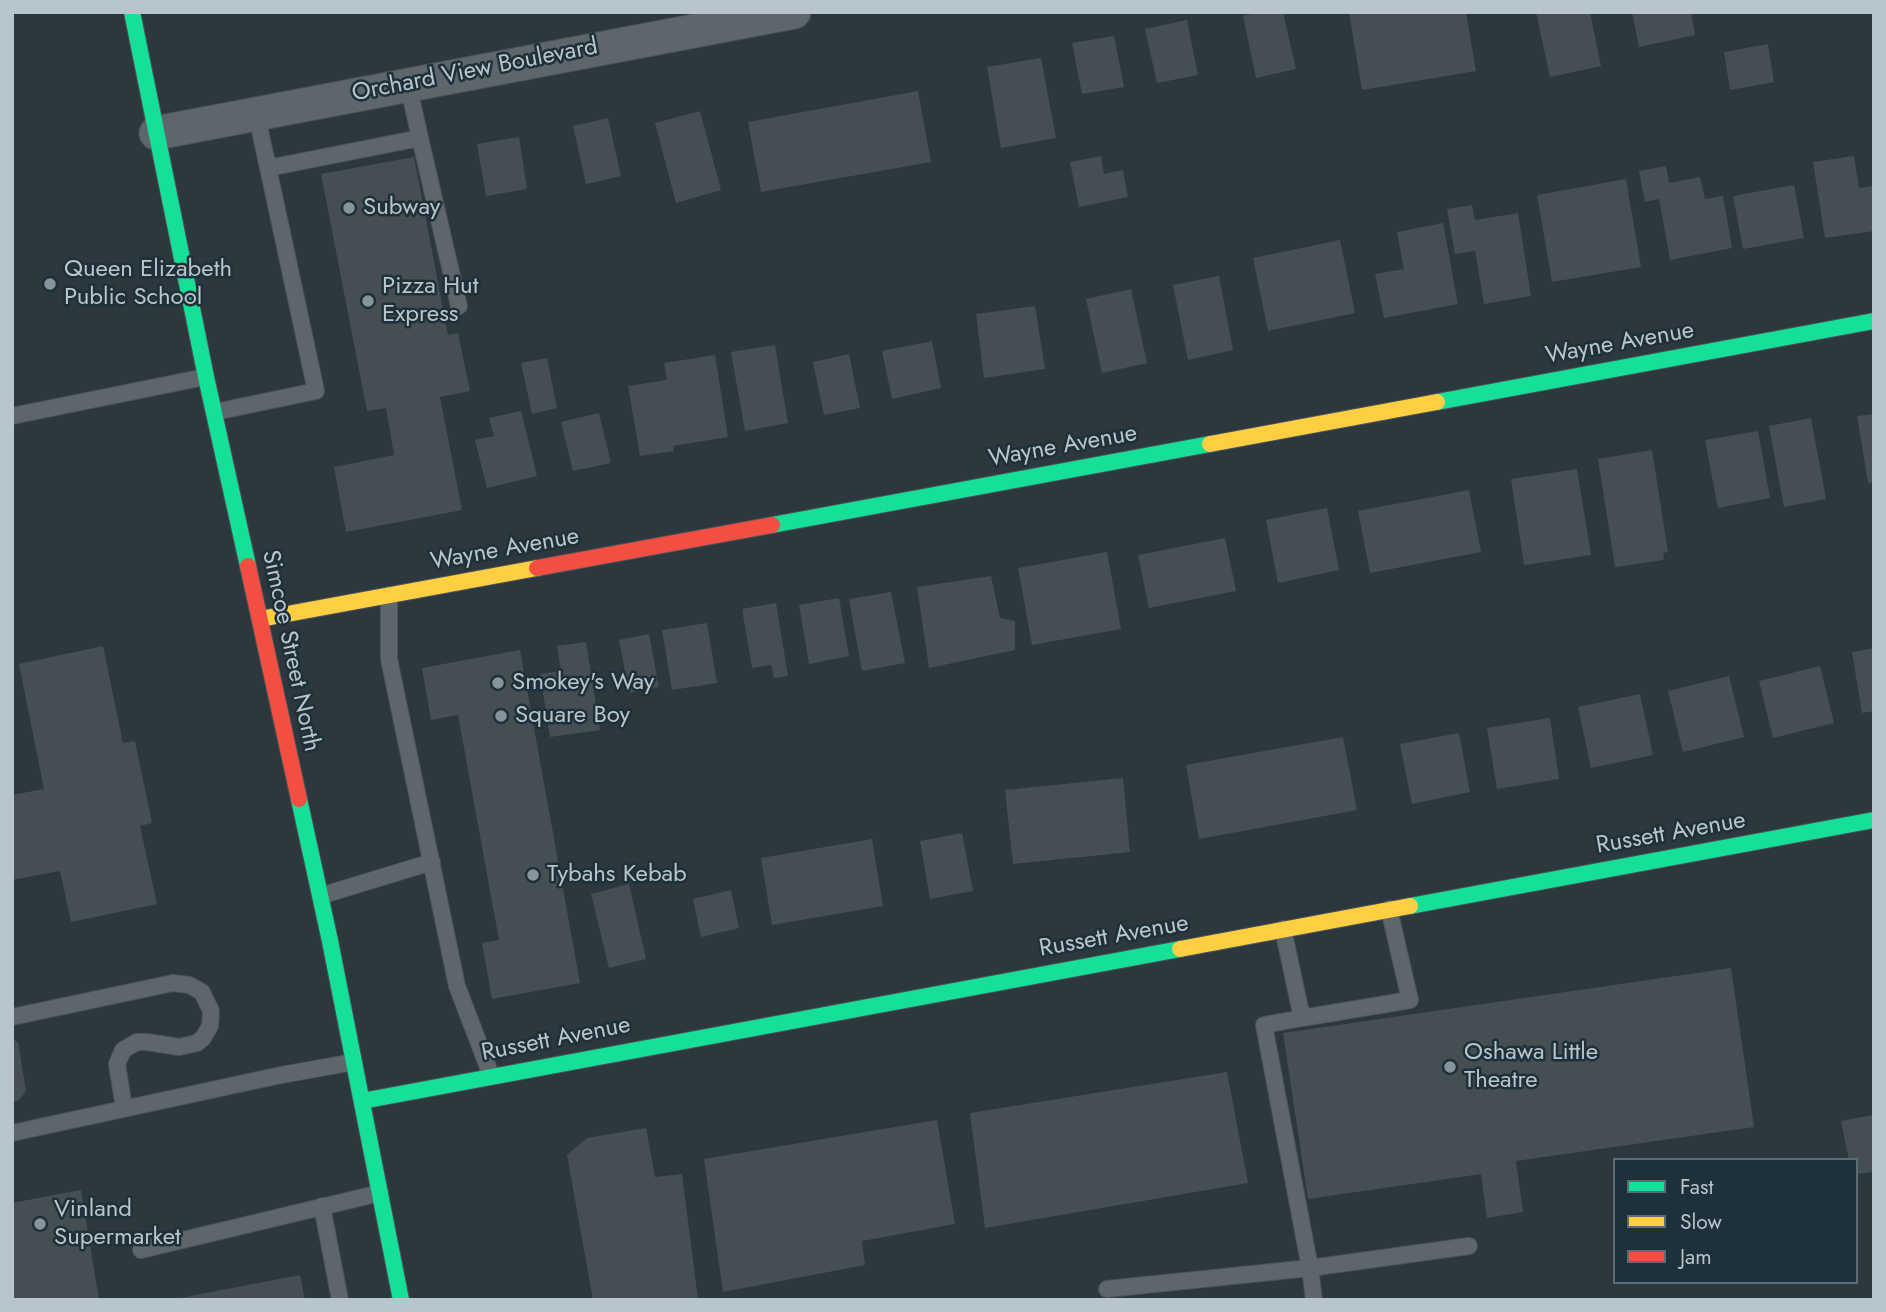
<!DOCTYPE html>
<style>
body{margin:0}
#map{position:relative;width:1886px;height:1312px;overflow:hidden;background:#2c383e;font-family:Jost,sans-serif}
canvas{display:block}
.frame{position:absolute;inset:0;border:14px solid #b7c5cd;pointer-events:none}
.legend{position:absolute;left:1613px;top:1158px;width:245px;height:126px;box-sizing:border-box;background:#1e3039;border:2px solid #5b6c74;margin:0;padding:9px 12px;list-style:none;font-size:21px;color:#b7c5cd}
.legend li{display:flex;align-items:center;gap:14px;height:35px}
.legend b{width:35px;border:2px solid #5b6c74}
</style>
<div id="map">
<canvas width="1886" height="1312"></canvas>
<div class="frame"></div>
<ul class="legend">
<li><b style="height:9px;background:#16e098"></b>Fast</li>
<li><b style="height:9px;background:#ffcf43"></b>Slow</li>
<li><b style="height:9px;background:#f24e42"></b>Jam</li>
</ul>
</div>
<script>
const context = document.querySelector('canvas').getContext('2d');
context.lineJoin = 'round';
function fillPath(path, color) { context.fillStyle = color; context.fill(path, 'evenodd'); }
const toPath = rows => new Path2D(rows.map(r => 'M' + r).join(''));
function strokePath(path, color, width, dash) { context.strokeStyle = color; context.lineWidth = width; context.lineCap = dash ? 'butt' : 'round'; context.setLineDash(dash || []); context.stroke(path); }
function write(font, color, halo, rows, align = 'center') {
  context.font = font + ' Jost,sans-serif'; context.lineWidth = 5; context.setLineDash([]); context.textBaseline = 'middle'; context.strokeStyle = halo; context.fillStyle = color; for (const [text, x, y, turn = 0] of rows) {
    context.save(); context.translate(x, y); context.rotate((+turn || 0) * Math.PI / 180); context.textAlign = isNaN(turn) ? turn : align; if (halo) context.strokeText(text, 0, 0); context.fillText(text, 0, 0); context.restore();
  }
}
fillPath(toPath([
 [1260,12,1283,12,1296,69,1256,78,1243,16],
 [1349,12,1466,12,1476,71,1362,90],
 [1536,12,1590,12,1601,66,1550,77],
 [1632,12,1691,12,1695,35,1639,47],
 [1187,20,1198,75,1157,83,1145,29],
 [1114,36,1124,87,1082,94,1072,43],
 [1768,44,1774,82,1730,90,1724,52],
 [1041,58,1056,138,1001,148,987,67],
 [918,91,931,162,761,192,748,122],
 [700,111,721,190,676,203,655,123],
 [608,118,621,176,586,184,573,126],
 [519,137,527,189,486,196,477,144],
 [1101,156,1104,174,1123,170,1128,197,1079,207,1070,162],
 [1854,156,1859,188,1874,186,1874,231,1825,238,1813,162],
 [414,157,448,335,458,333,470,391,440,397,462,510,346,532,334,467,394,455,386,408,367,411,321,174],
 [1666,166,1669,183,1700,177,1705,199,1723,196,1732,248,1670,260,1659,199,1645,202,1639,171],
 [1626,179,1641,267,1552,282,1537,195],
 [1794,185,1804,238,1743,249,1733,196],
 [1472,205,1475,220,1518,213,1531,296,1484,304,1475,251,1455,254,1447,209],
 [1443,223,1458,304,1384,318,1375,274,1404,269,1397,232],
 [1340,240,1355,313,1268,331,1253,258],
 [1219,276,1233,350,1188,360,1173,285],
 [1131,289,1147,363,1102,373,1086,299],
 [1035,306,1045,369,984,378,976,314],
 [932,341,941,388,892,399,882,351],
 [775,345,788,423,745,431,731,352],
 [849,354,860,408,824,415,813,362],
 [715,355,728,437,673,446,674,451,640,456,628,386,667,380,664,363],
 [547,358,557,408,532,414,521,363],
 [521,411,537,476,487,488,475,440,494,436,489,418],
 [599,413,611,463,573,471,561,422],
 [1874,414,1874,482,1868,483,1857,416],
 [1811,418,1826,499,1784,507,1769,426],
 [1758,431,1770,498,1718,508,1705,440],
 [1652,450,1668,552,1663,553,1664,560,1615,567,1598,459],
 [1577,469,1591,555,1524,565,1511,479],
 [1469,490,1481,552,1370,573,1358,511],
 [1327,508,1339,570,1278,583,1266,520],
 [1225,538,1236,591,1149,608,1138,555],
 [1107,552,1121,629,1032,645,1018,568],
 [991,576,1000,618,1015,621,1015,650,929,668,917,587],
 [891,592,905,663,862,671,849,599],
 [839,598,849,656,809,664,799,605],
 [776,603,788,676,774,678,771,665,752,668,742,609],
 [707,623,717,683,672,690,662,630],
 [649,634,659,687,629,693,619,640],
 [586,642,600,730,550,737,540,674,561,671,557,646],
 [103,646,123,743,135,741,152,823,140,826,157,904,71,922,60,871,12,880,12,795,44,789,19,664],
 [1874,648,1874,711,1862,713,1852,652],
 [520,650,580,983,492,999,482,943,499,940,458,715,431,720,422,668],
 [1820,666,1834,723,1773,738,1759,681],
 [1729,676,1744,737,1683,752,1668,691],
 [1640,694,1653,755,1591,768,1578,707],
 [1550,718,1559,779,1497,789,1487,728],
 [1459,733,1470,792,1412,804,1400,744],
 [1343,737,1357,810,1199,839,1186,765],
 [1123,778,1130,852,1013,864,1005,790],
 [962,833,973,891,930,899,920,841],
 [872,839,883,906,772,925,761,858],
 [629,884,646,959,609,968,591,894],
 [731,890,739,928,701,937,693,899],
 [1731,968,1754,1127,1516,1161,1523,1212,1487,1218,1481,1174,1308,1199,1283,1033],
 [12,1039,18,1042,26,1091,19,1100,12,1102],
 [1227,1072,1248,1183,985,1228,970,1113],
 [1874,1115,1874,1172,1856,1174,1856,1160,1849,1160,1841,1121],
 [937,1120,955,1224,862,1241,865,1265,723,1292,704,1159],
 [646,1128,655,1177,682,1174,698,1300,593,1300,567,1155,587,1138],
 [81,1190,99,1300,12,1300,12,1203],
 [300,1275,305,1300,180,1300,180,1298]
]), '#454f53');
const lane = toPath([
 [408,84,420,138],
 [268,168,420,138,459,306],
 [215,412,316,391,256,112],
 [12,416,205,377],
 [389,595,389,659,457,986,491,1075],
 [320,896,432,862],
 [1283,929,1302,1018,1410,1000,1389,909],
 [12,1017,173,983,189,985,202,992,211,1011,210,1026,203,1038,197,1043,179,1047,147,1042,137,1042,123,1050,117,1064,124,1108],
 [12,1133,281,1075,354,1062],
 [322,1206,340,1300],
 [141,1250,380,1193],
 [1107,1289,1310,1268,1264,1025,1302,1018],
 [1314,1300,1310,1268,1469,1246]
]);
const street = toPath([
 [156,133,794,12]
]);
const fast = toPath([
 [132,12,206,377,248,566],
 [1437,402,1874,321],
 [772,525,1210,444],
 [299,799,330,941,401,1300],
 [1410,906,1874,820],
 [362,1101,1180,949]
]);
const slow = toPath([
 [1210,444,1437,402],
 [260,619,537,568],
 [1180,949,1410,906]
]);
const jam = toPath([
 [248,566,299,799],
 [537,568,772,525]
]);
strokePath(lane, '#4b5358', 18);
strokePath(street, '#4b5358', 35);
strokePath(fast, '#4b5358', 18);
strokePath(slow, '#4b5358', 18);
strokePath(jam, '#4b5358', 18);
strokePath(lane, '#5d666b', 16);
strokePath(street, '#5d666b', 33);
strokePath(fast, '#16e098', 16);
strokePath(slow, '#ffcf43', 16);
strokePath(jam, '#f24e42', 16);
for (const [x, y, r, color] of [
 [349,208,7,"#86949b"],
 [50,284,7,"#86949b"],
 [368,301,7,"#86949b"],
 [498,683,7,"#86949b"],
 [501,716,7,"#86949b"],
 [533,875,7,"#86949b"],
 [1450,1067,7,"#86949b"],
 [40,1224,7,"#86949b"]
]) { const dot = new Path2D(); dot.arc(x, y, r, 0, 2 * Math.PI); context.fillStyle = color; context.fill(dot); strokePath(dot, '#1e3039', 2.5); }
write('24px', '#b7c5cd', '#1e3039', [
 ["Orchard View Boulevard",475,71,-11],
 ["Wayne Avenue",1620,344,-10],
 ["Wayne Avenue",1063,447,-10],
 ["Wayne Avenue",505,550,-10],
 ["Simcoe Street North",290,651,78],
 ["Russett Avenue",1671,834,-10],
 ["Russett Avenue",1114,937,-10],
 ["Russett Avenue",556,1040,-11]
]);
write('24px', '#b7c5cd', '#1e3039', [
 ["Subway",363,208],
 ["Queen Elizabeth",64,270],
 ["Public School",64,298],
 ["Pizza Hut",382,287],
 ["Express",382,315],
 ["Smokey's Way",512,683],
 ["Square Boy",515,716],
 ["Tybahs Kebab",547,875],
 ["Oshawa Little",1464,1053],
 ["Theatre",1464,1081],
 ["Vinland",54,1210],
 ["Supermarket",54,1238]
], 'left');
</script>
